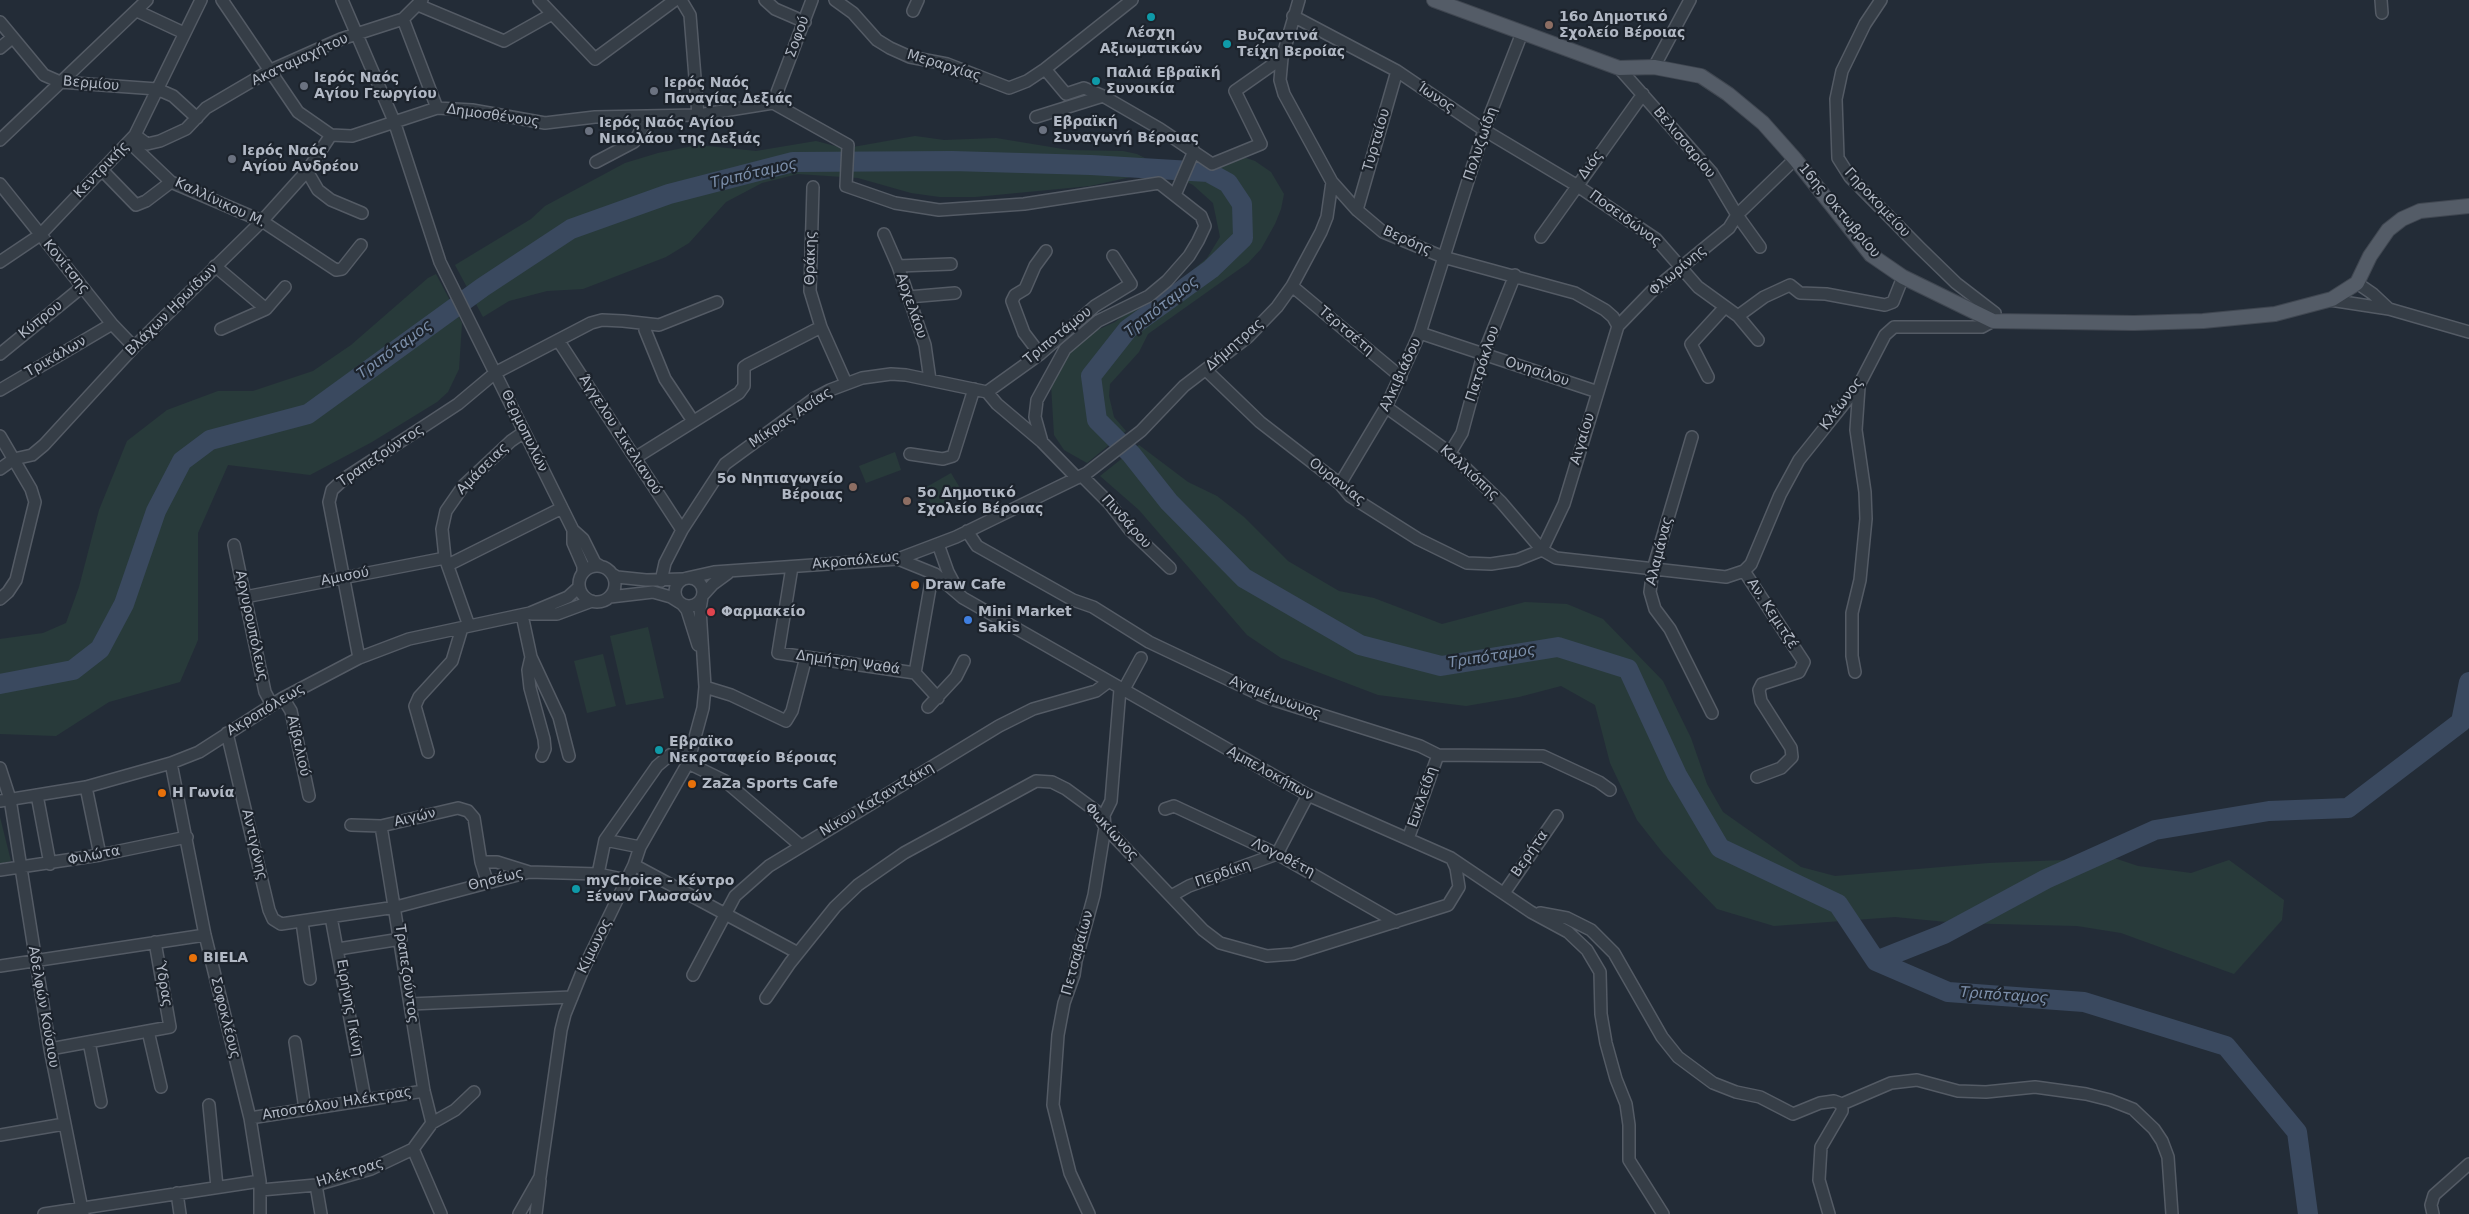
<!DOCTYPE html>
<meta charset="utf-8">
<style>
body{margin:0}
canvas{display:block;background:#232c37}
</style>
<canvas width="2469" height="1214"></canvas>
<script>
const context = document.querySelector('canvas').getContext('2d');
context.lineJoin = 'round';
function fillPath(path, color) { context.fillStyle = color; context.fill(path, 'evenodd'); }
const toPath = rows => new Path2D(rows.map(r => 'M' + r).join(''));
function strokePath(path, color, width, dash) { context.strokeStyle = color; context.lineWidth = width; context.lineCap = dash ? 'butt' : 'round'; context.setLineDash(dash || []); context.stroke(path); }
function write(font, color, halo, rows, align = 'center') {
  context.font = font + ' "DejaVu Sans",sans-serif'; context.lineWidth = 4.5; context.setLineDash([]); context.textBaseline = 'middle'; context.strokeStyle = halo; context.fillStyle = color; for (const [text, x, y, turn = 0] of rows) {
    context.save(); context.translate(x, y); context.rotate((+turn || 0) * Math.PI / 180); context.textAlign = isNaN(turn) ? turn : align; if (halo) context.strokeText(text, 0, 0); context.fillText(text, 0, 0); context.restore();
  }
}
fillPath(toPath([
 [915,136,944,140,996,138,1069,150,1123,151,1137,154,1151,161,1187,163,1181,179,1157,176,1131,177,1090,186,975,197,940,197,911,193,858,178,798,174,762,183,726,202,689,243,666,257,583,289,547,291,509,301,483,317,455,265,531,219,545,206,625,163,658,153,698,145,756,151,816,141,839,147,853,147],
 [1237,155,1255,161,1271,172,1284,194,1281,209,1275,224,1261,249,1248,263,1148,334,1139,352,1110,384,1109,396,1114,417,1126,431,1087,463,1064,450,1054,435,1051,384,1060,363,1080,338,1115,322,1138,304,1155,298,1170,289,1207,258,1220,237,1213,203,1193,185,1183,180,1190,163,1212,164],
 [436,274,462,323,459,369,448,392,437,402,372,442,310,475,228,465,198,533,198,640,180,682,109,702,56,736,0,734,0,639,43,633,66,623,79,587,99,510,127,441,167,410,218,391,253,391,313,371,351,345,428,278],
 [1139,445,1188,482,1217,496,1244,517,1288,561,1339,591,1374,598,1442,624,1525,602,1567,604,1603,619,1663,681,1691,738,1707,784,1723,812,1801,867,1835,876,1989,863,2114,858,2138,866,2191,873,2229,860,2284,900,2282,920,2234,974,2121,933,2077,926,1957,923,1895,917,1774,926,1717,909,1663,853,1637,820,1610,763,1595,705,1561,686,1519,697,1466,706,1378,695,1281,658,1247,635,1139,510,1100,476],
 [895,452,901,470,866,483,859,466],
 [951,473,963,493,934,509,923,489],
 [648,627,664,698,626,705,610,636],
 [603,654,616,706,587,713,574,661],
 [0,817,11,861,0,864]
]), '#283a3a');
strokePath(toPath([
 [0,684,73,670,100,649,124,604,156,511,182,461,210,440,308,414,483,287,571,229,669,194,793,162,952,161,1091,165,1208,172,1228,183,1242,204,1243,238,1211,269,1128,329,1091,376,1097,420,1131,454,1169,502,1244,578,1360,645,1441,666,1558,647,1628,669,1677,775,1720,848,1838,904,1876,961,1948,992,2084,1002,2226,1046,2297,1132,2308,1214],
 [1876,961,1944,934,2046,879,2155,830,2269,811,2348,808,2461,722,2469,682]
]), '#3a495f', 20);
const minor = toPath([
 [222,0,298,112,331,135,352,136,437,108,472,110,545,123,595,117,698,115,773,103],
 [342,0,394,121,440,262,573,530,583,539,595,563,600,566],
 [539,0,595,59,675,0],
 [681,0,690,15,698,115],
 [765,0,775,9,805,22],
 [835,0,853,13,877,40,890,48,910,57,947,64,1009,88,1027,81,1045,69,1132,0],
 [1299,0,1282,58,1280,80,1284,94,1332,182,1357,210,1383,232,1443,257,1575,293,1605,310,1613,317,1618,326],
 [2381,0,2382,13],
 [418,5,504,41,552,14],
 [137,11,184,33],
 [913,11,918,0],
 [1293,16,1397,71,1484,130,1576,185,1656,239,1698,287,1738,316,1758,340],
 [403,19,437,108],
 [0,22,44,75,60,82,157,89,173,96,197,118],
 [0,48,12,38],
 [1654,67,1690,0],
 [1619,68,1712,173,1737,215,1760,247],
 [1045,69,1066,94,1084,88,1103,96],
 [773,103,848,145,846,186,895,203,939,210,1024,204,1159,183,1201,216,1205,226,1198,241,1189,256,1167,281,1149,296,1098,321,1065,349,1037,400,1035,417,1042,442],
 [773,103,812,0],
 [1036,117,1103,96,1160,129,1212,164,1261,144,1235,91,1282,58],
 [135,135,147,144,160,141,186,129,206,108,269,71,341,39,403,19,422,0],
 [0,140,147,0],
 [129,142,171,182,262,221,336,270,342,269,361,245],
 [596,162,634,142,649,116],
 [102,170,136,205,146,201,171,182],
 [307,171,318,190,331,200,362,213],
 [0,184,112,324,134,347],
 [813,187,810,291,821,327,846,383],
 [1175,195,1194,151],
 [1357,210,1397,71],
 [884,234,898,266,925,345,930,380],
 [1541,237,1643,94],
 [0,262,40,235,135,135,201,0],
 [215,266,266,309],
 [898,266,951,264],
 [2357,283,2373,294,2389,309],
 [1292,286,1401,377],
 [908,297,955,293],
 [2330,300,2389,309,2469,332],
 [1738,316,1764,297,1790,285,1800,293,1826,294,1885,305,1893,302,1903,277],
 [646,324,645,330,665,379,693,421],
 [221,329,266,309,285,287],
 [1420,333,1598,392],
 [558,340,682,530],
 [0,354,82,287],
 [1040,354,1024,333,1012,301,1015,295,1025,289,1035,266,1046,251],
 [1207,371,1260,422,1340,484,1350,496,1418,539,1467,563,1491,564,1517,560,1542,550],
 [1708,377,1691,344,1725,307],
 [0,390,112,324],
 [987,392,1040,354,1095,306,1131,284,1113,256],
 [1386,407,1450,453,1501,502,1542,550,1556,558,1726,577,1744,571,1751,564,1780,495,1799,460,1859,385,1885,335,1894,327,1982,327,1993,321,1995,313,1956,283,1920,248,1850,177,1838,158,1836,99,1842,71,1865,24,1881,0],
 [0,436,31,489,35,502,16,580,8,592,0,599],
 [1692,437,1653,569,1650,592,1655,609,1670,629,1712,713],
 [1450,453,1462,433,1483,355,1515,275],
 [910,454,943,459,953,456,974,389],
 [635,458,739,393,744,386,744,367,747,365,821,327],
 [0,469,14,459,32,455,44,445,134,347,262,221,307,171,331,135],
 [1082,476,1109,503,1130,530,1170,568],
 [1340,484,1386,407,1420,333,1484,130,1522,33],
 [573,530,573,543,583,566,583,572],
 [967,531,977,546,1073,600,1093,607,1149,642,1265,697,1420,746,1438,755,1543,756,1599,782,1610,790],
 [938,544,948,572,957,589],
 [234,545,265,692,272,705],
 [1542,550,1564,504,1618,326,1651,292,1729,228,1737,215,1795,159],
 [898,559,935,574,963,598,1308,795,1451,858,1531,912,1568,932,1587,950,1600,972,1601,1014,1606,1043,1616,1079,1626,1104,1629,1125,1629,1160,1663,1214],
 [448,565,562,508],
 '579 584a18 18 0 1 1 36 0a18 18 0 1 1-36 0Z',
 [792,567,778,653,915,673,938,698],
 [1744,571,1804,662,1799,672,1762,684,1759,690,1761,701,1791,748,1792,757,1781,768,1757,777],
 [612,574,617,577,646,580,683,579],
 '675 592a14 14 0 1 1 28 0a14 14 0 1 1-28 0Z',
 [687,578,714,572,898,559,956,537,1087,473,1141,431,1184,386,1248,337,1277,307,1292,286,1321,232,1327,217,1332,182],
 [661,581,665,563,682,530,725,464,815,398,830,390,862,378,891,374,906,375,987,392,997,404,1042,442,1077,478],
 [703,595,713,584,728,573],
 [245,597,445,558],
 [610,597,653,592,671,597,679,602],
 [683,605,687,610,698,645],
 [532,614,557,614,592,601],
 [522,615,531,657,528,670,530,688,544,739,545,749,542,756],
 [469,626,445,558,442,529,446,511,464,485,511,441,524,432],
 [531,657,559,717,569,756],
 [359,658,329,502,332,490,345,478,458,404,495,373,591,323,602,320,623,321,659,325,717,302],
 [1855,672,1852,656,1852,613,1860,580,1866,519,1865,492,1856,430,1859,387],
 [915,673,931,582,935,574],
 [705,687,731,695,786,721,792,711,806,657],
 [1123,691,1141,658],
 [283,698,291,711,309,796],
 [928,707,956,677,964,661],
 [227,733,269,910,273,919,281,924,396,907,529,872,598,874,627,880],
 [428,752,415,706,419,697,452,661,462,628],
 [171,763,205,935,250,1118,260,1181,260,1214],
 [688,763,725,781,801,846],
 [0,768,10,799,50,1049,83,1214],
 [86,787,100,855],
 [37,795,50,864],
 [0,801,86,787,171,763,199,752,283,698,359,658,409,639,530,613,568,597,579,587],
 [1165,809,1174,806,1277,854,1396,922],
 [351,825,381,826,458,808,468,811,474,818,481,862,487,881],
 [381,826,424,1091,432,1123],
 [1408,839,1438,755],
 [605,840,640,847],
 [481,862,497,862,529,872],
 [634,865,798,953],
 [0,870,100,855,187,837],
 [598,874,605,840,657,766,670,755,694,742],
 [1504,893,1557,816],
 [1171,896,1189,886,1277,854,1308,795],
 [1540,913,1567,918,1591,930,1614,953,1662,1037,1678,1057,1713,1083,1736,1092,1760,1097,1793,1114,1820,1103,1834,1101,1842,1104,1842,1111,1821,1147,1819,1180,1829,1214],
 [331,917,365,1099],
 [302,922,310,979],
 [338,949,401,939],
 [0,966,205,935],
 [693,975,735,896,769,866,999,726,1033,709,1096,691,1108,682],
 [766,998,790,963,835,907,858,885,904,853,1036,781,1052,782,1066,789,1096,811,1105,827,1203,930,1220,943,1267,956,1293,954,1448,905,1459,887,1456,868,1452,859],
 [410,1004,572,997],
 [148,1031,161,1087],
 [89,1042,101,1102],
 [295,1042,305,1109],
 [50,1049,170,1027,155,942],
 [1842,1104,1891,1083,1917,1080,1958,1091,1986,1092,2035,1087,2086,1094,2110,1100,2133,1109,2154,1129,2162,1141,2168,1157,2172,1214],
 [209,1105,217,1187],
 [250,1118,424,1091],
 [0,1135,64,1124],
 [413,1149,441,1214],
 [316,1185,321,1214],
 [261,1190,316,1185,371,1169,413,1149,432,1123,455,1110,474,1092],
 [177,1193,180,1214],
 [44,1214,260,1181],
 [519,1214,540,1177,561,1030,565,1014,582,972,634,865,640,847,688,763,703,708,705,687,700,609,702,597],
 [536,1214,540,1181],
 [1089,1214,1070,1173,1053,1105,1058,1035,1064,1003,1074,975,1076,961,1094,895,1105,827,1104,815,1111,801,1120,689],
 [2433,1214,2431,1205,2434,1195,2469,1164]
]);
const major = toPath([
 [1434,0,1619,68,1654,67,1701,76,1728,94,1763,123,1795,159,1871,255,1903,277,1993,321,2134,323,2203,321,2275,314,2332,299,2357,283,2370,256,2388,230,2402,219,2420,211,2469,206]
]);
strokePath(minor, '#545b65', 14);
strokePath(major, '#404751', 16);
strokePath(minor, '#363e47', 11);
strokePath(major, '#545c67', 14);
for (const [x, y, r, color] of [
 [1151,17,5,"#0f9aa8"],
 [1549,25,5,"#8d6e63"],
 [1227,44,5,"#0f9aa8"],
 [1096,81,5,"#0f9aa8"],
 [304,86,5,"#6b7280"],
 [654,91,5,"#6b7280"],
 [1043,130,5,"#6b7280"],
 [589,131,5,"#6b7280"],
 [232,159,5,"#6b7280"],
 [853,487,5,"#8d6e63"],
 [907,501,5,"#8d6e63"],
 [915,585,5,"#e8710a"],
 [711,612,5,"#e0444e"],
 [968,620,5,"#3f7fe0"],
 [659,750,5,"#0f9aa8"],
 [692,784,5,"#e8710a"],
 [162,793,5,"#e8710a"],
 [576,889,5,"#0f9aa8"],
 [193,958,5,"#e8710a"]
]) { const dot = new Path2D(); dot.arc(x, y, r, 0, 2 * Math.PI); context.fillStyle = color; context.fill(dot); strokePath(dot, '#1c232c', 2); }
write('bold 14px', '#b1b8c4', '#1c232c', [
 ["16ο Δημοτικό",1559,17],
 ["Σχολείο Βέροιας",1559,33],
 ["Λέσχη",1151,33,"center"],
 ["Αξιωματικών",1151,49,"center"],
 ["Βυζαντινά",1237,36],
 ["Τείχη Βεροίας",1237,52],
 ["Παλιά Εβραϊκή",1106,73],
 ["Συνοικία",1106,89],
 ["Ιερός Ναός",314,78],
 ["Αγίου Γεωργίου",314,94],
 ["Ιερός Ναός",664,83],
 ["Παναγίας Δεξιάς",664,99],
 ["Εβραϊκή",1053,122],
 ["Συναγωγή Βέροιας",1053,138],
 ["Ιερός Ναός Αγίου",599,123],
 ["Νικολάου της Δεξιάς",599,139],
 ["Ιερός Ναός",242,151],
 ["Αγίου Ανδρέου",242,167],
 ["5ο Νηπιαγωγείο",843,479,"right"],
 ["Βέροιας",843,495,"right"],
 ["5ο Δημοτικό",917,493],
 ["Σχολείο Βέροιας",917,509],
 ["Draw Cafe",925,585],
 ["Φαρμακείο",721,612],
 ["Mini Market",978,612],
 ["Sakis",978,628],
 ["Εβραϊκο",669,742],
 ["Νεκροταφείο Βέροιας",669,758],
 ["ZaZa Sports Cafe",702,784],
 ["Η Γωνία",172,793],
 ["myChoice - Κέντρο",586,881],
 ["Ξένων Γλωσσών",586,897],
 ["BIELA",203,958]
], 'left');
write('14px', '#b1b8c4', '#1c232c', [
 ["Σοφού",798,37,-70],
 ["Ακαταμαχήτου",300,60,-25],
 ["Μεραρχίας",944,66,17],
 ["Βερμίου",91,84,5],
 ["Ίωνος",1436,98,34],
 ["Δημοσθένους",493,116,8],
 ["Τυρταίου",1377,140,-74],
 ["Βελισσαρίου",1684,143,50],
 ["Πολυζωίδη",1481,144,-71],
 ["Διός",1591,165,-54],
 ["Κεντρικής",102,170,-46],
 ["Καλλίνικου Μ.",220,203,25],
 ["Γηροκομείου",1877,203,47],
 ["16ης Οκτωβρίου",1839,211,50],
 ["Ποσειδώνος",1625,219,36],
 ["Βερόης",1407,241,24],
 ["Θράκης",811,258,-89],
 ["Κονίτσης",66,267,51],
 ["Φλωρίνης",1678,271,-40],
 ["Αρχελάου",911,306,71],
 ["Βλάχων Ηρωίδων",172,310,-45],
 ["Κύπρου",41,320,-39],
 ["Τερτσέτη",1346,331,40],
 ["Τριποτάμου",1058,336,-39],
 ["Δήμητρας",1235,345,-41],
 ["Τρικάλων",56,357,-30],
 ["Πατρόκλου",1483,364,-72],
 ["Ονησίλου",1537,372,18],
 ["Αλκιβιάδου",1401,375,-65],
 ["Κλέωνος",1842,404,-53],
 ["Μίκρας Ασίας",791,418,-34],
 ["Θερμοπυλών",524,431,64],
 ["Άγγελου Σικελιανού",620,435,57],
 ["Αιγαίου",1583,439,-73],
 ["Τραπεζούντος",381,456,-34],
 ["Αμάσειας",483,469,-45],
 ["Καλλιόπης",1469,473,42],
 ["Ουρανίας",1337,482,38],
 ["Πινδάρου",1126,522,48],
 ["Αλαμάνας",1660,551,-76],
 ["Ακροπόλεως",856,561,-5],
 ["Αμισού",345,577,-11],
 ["Αν. Κεμιτζέ",1772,614,57],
 ["Αργυρουπόλεως",251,626,78],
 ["Δημήτρη Ψαθά",848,663,8],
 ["Αγαμέμνωνος",1275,698,21],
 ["Ακροπόλεως",266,710,-31],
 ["Αϊβαλιού",298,746,77],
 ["Αμπελοκήπων",1270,774,29],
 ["Ευκλείδη",1423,797,-71],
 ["Νίκου Καζαντζάκη",877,800,-31],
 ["Αιγών",415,818,-13],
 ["Φωκίωνος",1111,832,48],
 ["Αντιγόνης",254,845,77],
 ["Βερήτα",1530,854,-55],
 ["Φιλώτα",94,856,-11],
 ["Λογοθέτη",1283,858,27],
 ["Περδίκη",1223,874,-19],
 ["Θησέως",496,880,-14],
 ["Κίμωνος",595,946,-64],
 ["Πετσαβαίων",1078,953,-75],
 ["Τραπεζούντος",406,974,82],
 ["Ύδρας",163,984,80],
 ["Αδελφών Κούσιου",43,1007,80],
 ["Ειρήνης Γκίνη",349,1008,80],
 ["Σοφοκλέους",225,1018,76],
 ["Αποστόλου Ηλέκτρας",337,1104,-9],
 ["Ηλέκτρας",350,1173,-17]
]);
write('italic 15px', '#7c8faa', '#1c232c', [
 ["Τριπόταμος",754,174,-13],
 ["Τριπόταμος",1162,307,-38],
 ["Τριπόταμος",395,350,-36],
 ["Τριπόταμος",1492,657,-9],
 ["Τριπόταμος",2004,996,4]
]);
</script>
